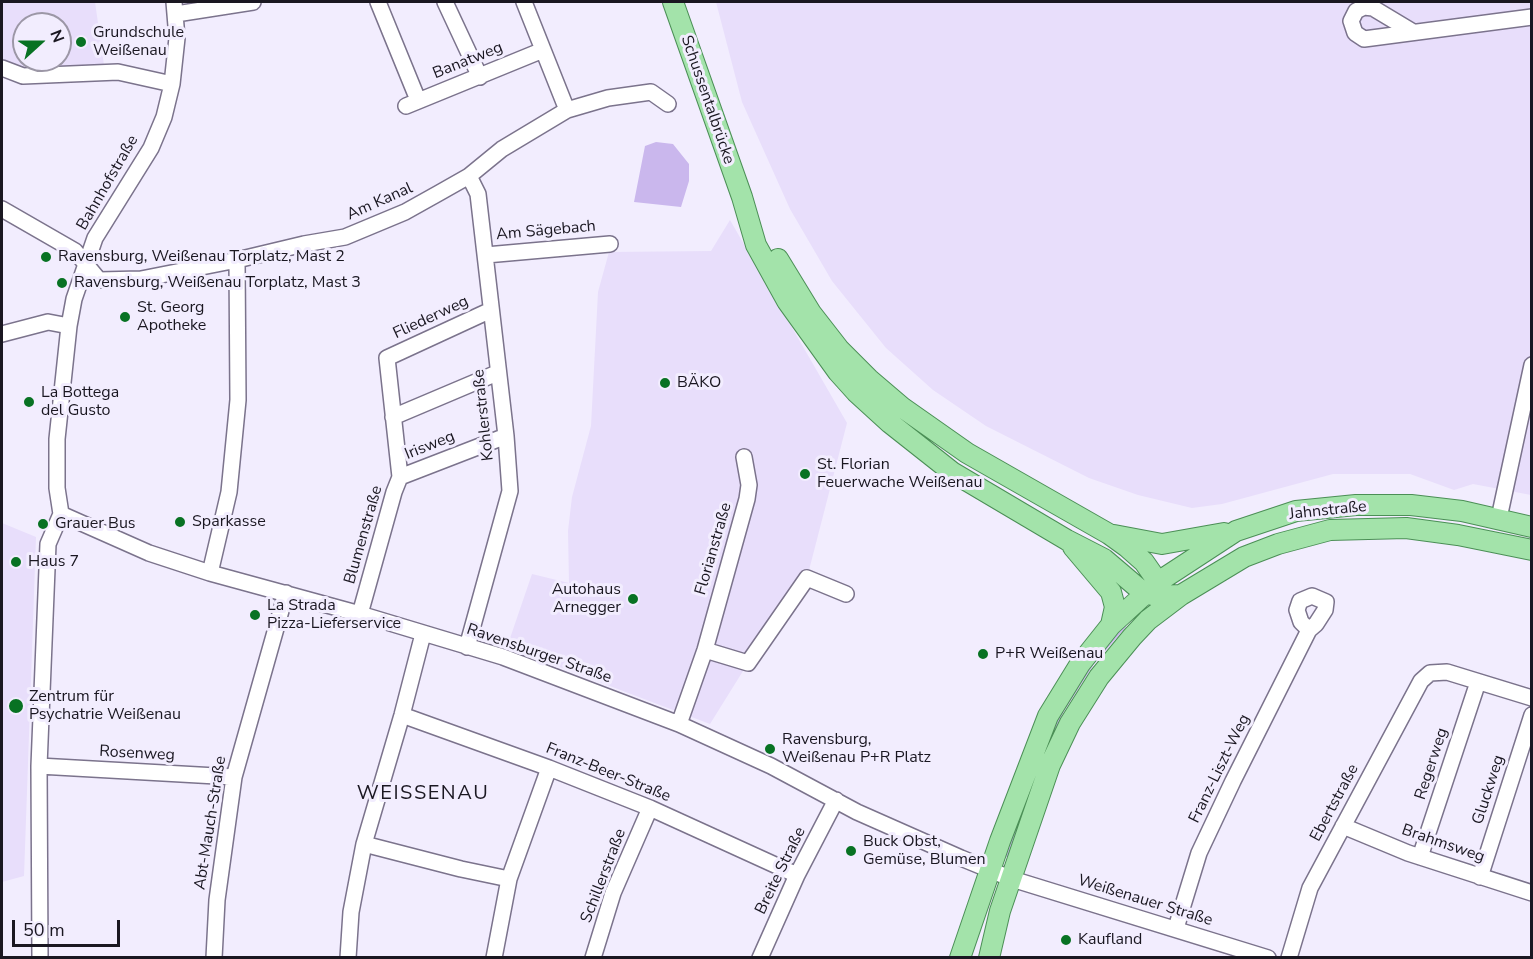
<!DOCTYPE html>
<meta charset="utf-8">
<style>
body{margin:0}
#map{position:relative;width:1533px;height:959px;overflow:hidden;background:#f2edfe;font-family:"Nunito Sans",sans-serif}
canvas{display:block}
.frame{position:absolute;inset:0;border:3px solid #1a1721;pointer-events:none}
.north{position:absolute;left:12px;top:12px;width:60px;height:60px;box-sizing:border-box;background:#f2edfe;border:2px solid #9c97a6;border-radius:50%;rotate:69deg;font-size:16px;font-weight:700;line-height:24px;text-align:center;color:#1a1721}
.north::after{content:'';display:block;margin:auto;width:21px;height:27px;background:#087223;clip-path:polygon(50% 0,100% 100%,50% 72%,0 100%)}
.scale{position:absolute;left:12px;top:920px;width:108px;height:27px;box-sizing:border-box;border:3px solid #1a1721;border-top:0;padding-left:8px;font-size:18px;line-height:21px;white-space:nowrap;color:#1a1721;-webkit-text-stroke:4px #f2edfe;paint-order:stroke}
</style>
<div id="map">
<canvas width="1533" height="959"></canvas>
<div class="frame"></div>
<div class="north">N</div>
<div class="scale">50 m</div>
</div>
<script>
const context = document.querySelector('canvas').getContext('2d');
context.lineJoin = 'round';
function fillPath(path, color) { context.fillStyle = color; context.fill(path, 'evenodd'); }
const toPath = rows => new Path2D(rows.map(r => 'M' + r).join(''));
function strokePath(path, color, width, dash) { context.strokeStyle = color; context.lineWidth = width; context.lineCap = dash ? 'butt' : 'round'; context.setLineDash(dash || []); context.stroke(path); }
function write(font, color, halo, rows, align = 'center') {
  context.font = font + ' "Nunito Sans",sans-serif'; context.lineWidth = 6; context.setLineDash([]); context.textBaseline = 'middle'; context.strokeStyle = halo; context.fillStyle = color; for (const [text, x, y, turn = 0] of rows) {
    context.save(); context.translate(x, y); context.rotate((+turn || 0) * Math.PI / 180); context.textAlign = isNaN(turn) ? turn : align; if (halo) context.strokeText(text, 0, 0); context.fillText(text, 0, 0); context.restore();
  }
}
fillPath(toPath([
 [2,2,95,2,104,65,98,70,24,73,2,66],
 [24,24,60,24,60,60,24,60],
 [716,2,1531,2,1531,495,1473,484,1454,490,1410,474,1333,474,1222,504,1192,508,1138,495,1089,478,986,426,933,390,886,348,832,281,790,209,742,102],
 [730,220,847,423,807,578,748,663,710,724,507,647,532,574,569,583,568,531,572,497,591,426,598,292,609,252,711,251],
 [2,523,36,537,24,876,2,882]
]), '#e8defb');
fillPath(toPath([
 [656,142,673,144,689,164,689,181,681,207,634,202,645,146],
 [1124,621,1126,627,1094,664,1063,713,1041,760,1011,856,1006,857,1006,849,1058,710]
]), '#cab7ed');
const minor = toPath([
 [378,2,418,100],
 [445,2,480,77],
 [524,2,567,110],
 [176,14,253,2],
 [1413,32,1373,8,1364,7,1356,11,1351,21,1355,33,1364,39,1532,17],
 [2,68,23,76,118,72,172,84],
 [406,106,543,50],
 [2,209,75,251,99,280,141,279,237,260,304,244,345,237,405,212,439,193,469,176,502,149,567,110,608,98,651,92,668,104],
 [486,255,610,244],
 [2,334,48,322,69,326],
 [393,417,497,373],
 [400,477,506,436],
 [61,514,149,553,210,573,360,614,503,657,679,724,771,766,857,812,961,858,1012,879,1268,958],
 [1499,518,1532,365],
 [210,573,229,492,238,400,237,260],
 [360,614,394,492,400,477,387,358,491,310],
 [467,647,510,491,506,436,478,194,469,176],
 [705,650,748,663,807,578,846,594],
 [402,715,549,768,650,808,797,875],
 [679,724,705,650,747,499,749,485,744,457],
 [39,766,234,777],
 [1343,826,1408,853,1532,893],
 [364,844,461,869,509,879],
 [1420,857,1478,682],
 [1480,877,1532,715],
 [1176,928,1199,853,1233,781,1309,630,1316,624,1325,610,1326,602,1312,596,1300,601,1297,610,1301,622,1309,630],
 [40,958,39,766,48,544,61,514,57,488,57,439,69,326,74,299,95,238,151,148,164,117,172,84,177,38,174,2],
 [214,958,217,900,234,777,286,593],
 [348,958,351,912,364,844,402,715,423,634],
 [494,958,509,879,549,768],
 [593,958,613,893,650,808],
 [760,958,797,875,836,800],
 [1289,958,1310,888,1421,681,1430,673,1447,672,1532,698]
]);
const major = toPath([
 [673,2,742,197,756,245,787,301,838,372,856,392,890,423,952,472,1067,540,1104,559,1144,593,1157,596,1181,595],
 [778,259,811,313,839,349,869,379,903,408,967,453,1109,534,1127,547,1144,562,1158,582,1157,595],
 [1114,535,1162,544,1224,533],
 [1073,547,1111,592,1115,607,1111,625],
 [960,958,1000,841,1048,716,1080,664,1111,625,1158,582,1236,531,1296,511,1356,505,1411,505,1462,511,1532,527],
 [989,958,1000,911,1050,765,1070,723,1099,677,1132,637,1148,620,1181,595,1244,557,1278,544,1330,530,1406,528,1458,535,1532,550]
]);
strokePath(minor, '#7b738c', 18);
strokePath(major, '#4b8f56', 22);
strokePath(minor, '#fff', 15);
strokePath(major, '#a3e3aa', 20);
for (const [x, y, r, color] of [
 [81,42,6,"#087223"],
 [46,257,6,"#087223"],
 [62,283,6,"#087223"],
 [125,317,6,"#087223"],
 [665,383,6,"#087223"],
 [29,402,6,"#087223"],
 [805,474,6,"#087223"],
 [180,522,6,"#087223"],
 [43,524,6,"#087223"],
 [16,562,6,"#087223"],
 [633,599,6,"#087223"],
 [255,615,6,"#087223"],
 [983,654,6,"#087223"],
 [16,706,8,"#087223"],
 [770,749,6,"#087223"],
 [851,851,6,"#087223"],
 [1066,940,6,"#087223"]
]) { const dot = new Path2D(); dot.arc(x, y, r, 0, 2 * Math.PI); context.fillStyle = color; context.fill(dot); strokePath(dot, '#f2edfe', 2); }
write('16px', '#1a1721', '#f2edfe', [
 ["Grundschule",93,33],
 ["Weißenau",93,51],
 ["Ravensburg, Weißenau Torplatz, Mast 2",58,257],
 ["Ravensburg, Weißenau Torplatz, Mast 3",74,283],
 ["St. Georg",137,308],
 ["Apotheke",137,326],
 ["BÄKO",677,383],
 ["La Bottega",41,393],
 ["del Gusto",41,411],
 ["St. Florian",817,465],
 ["Feuerwache Weißenau",817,483],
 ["Sparkasse",192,522],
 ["Grauer Bus",55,524],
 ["Haus 7",28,562],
 ["Autohaus",621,590,"right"],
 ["Arnegger",621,608,"right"],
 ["La Strada",267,606],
 ["Pizza-Lieferservice",267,624],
 ["P+R Weißenau",995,654],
 ["Zentrum für",29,697],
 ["Psychatrie Weißenau",29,715],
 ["Ravensburg,",782,740],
 ["Weißenau P+R Platz",782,758],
 ["Buck Obst,",863,842],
 ["Gemüse, Blumen",863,860],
 ["Kaufland",1078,940]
], 'left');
write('16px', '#1a1721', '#f2edfe', [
 ["Banatweg",468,61,-22],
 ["Schussentalbrücke",707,100,71],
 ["Bahnhofstraße",108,183,-60],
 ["Am Kanal",380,202,-24],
 ["Am Sägebach",546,231,-5],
 ["Fliederweg",431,318,-25],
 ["Kohlerstraße",484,415,-96],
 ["Irisweg",430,446,-22],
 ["Jahnstraße",1328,511,-6],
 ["Blumenstraße",364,535,-74],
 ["Florianstraße",714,549,-74],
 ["Ravensburger Straße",539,654,19],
 ["Rosenweg",137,754,3],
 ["Regerweg",1432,764,-72],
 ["Franz-Liszt-Weg",1220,769,-64],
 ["Franz-Beer-Straße",608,773,22],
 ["Gluckweg",1489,790,-72],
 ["Ebertstraße",1335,803,-62],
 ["Abt-Mauch-Straße",211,823,-81],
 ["Brahmsweg",1443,844,19],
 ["Breite Straße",781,871,-64],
 ["Schillerstraße",604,876,-69],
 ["Weißenauer Straße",1145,901,17]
]);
context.letterSpacing = '1.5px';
write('20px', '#1a1721', '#f2edfe', [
 ["WEISSENAU",423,794]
]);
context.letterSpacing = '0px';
</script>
